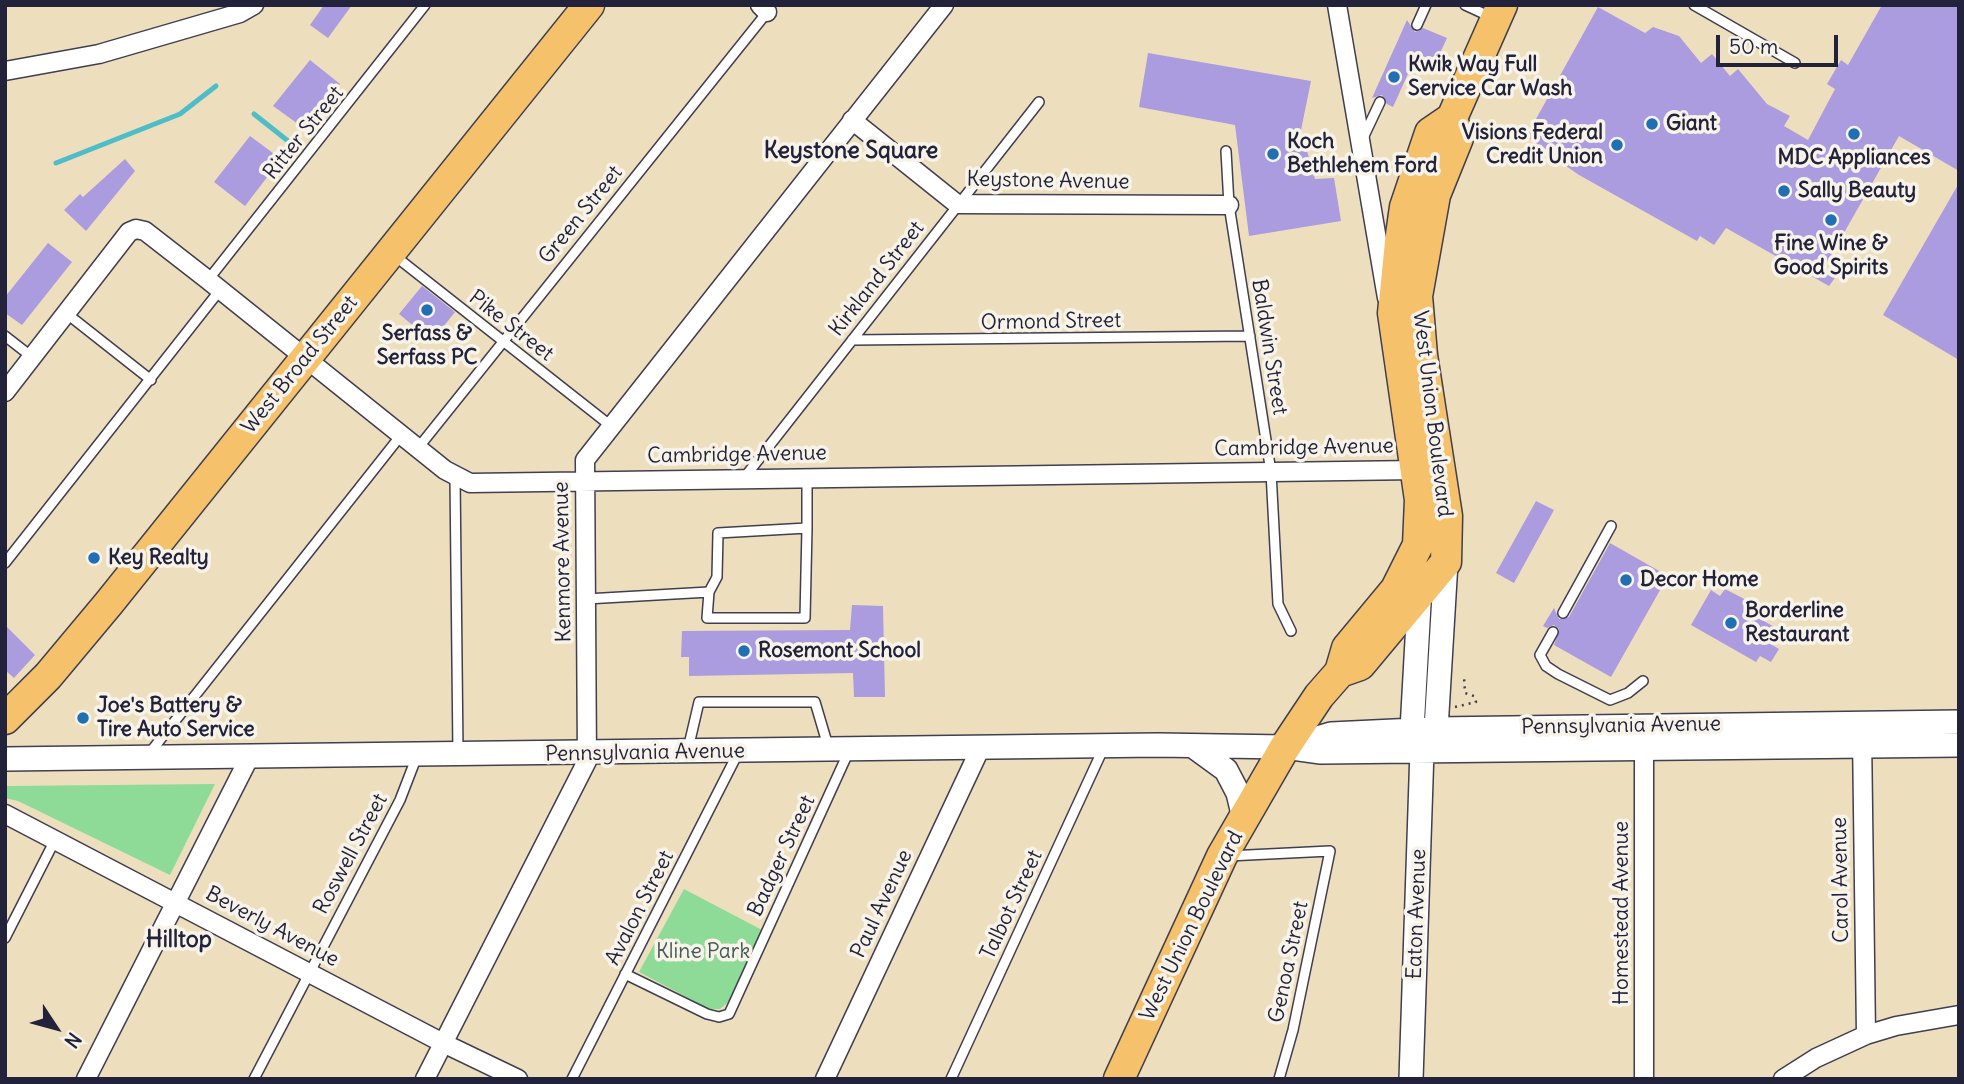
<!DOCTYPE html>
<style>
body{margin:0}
#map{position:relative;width:1964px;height:1084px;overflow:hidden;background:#eddfbe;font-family:Delius,sans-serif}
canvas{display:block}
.frame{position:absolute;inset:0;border:7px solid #22223b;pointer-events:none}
.north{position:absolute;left:21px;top:993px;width:70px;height:70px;-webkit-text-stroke:5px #f7f3e8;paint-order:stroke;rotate:126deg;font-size:19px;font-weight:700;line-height:28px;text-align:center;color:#22223b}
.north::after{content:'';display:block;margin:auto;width:24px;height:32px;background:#22223b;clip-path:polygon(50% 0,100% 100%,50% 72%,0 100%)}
.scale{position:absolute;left:1716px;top:35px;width:122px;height:32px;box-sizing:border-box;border:4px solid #22223b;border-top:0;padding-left:9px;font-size:21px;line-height:24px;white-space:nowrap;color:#22223b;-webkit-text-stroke:5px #f7f3e8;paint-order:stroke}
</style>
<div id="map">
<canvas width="1964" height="1084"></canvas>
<div class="frame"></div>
<div class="north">N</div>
<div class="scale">50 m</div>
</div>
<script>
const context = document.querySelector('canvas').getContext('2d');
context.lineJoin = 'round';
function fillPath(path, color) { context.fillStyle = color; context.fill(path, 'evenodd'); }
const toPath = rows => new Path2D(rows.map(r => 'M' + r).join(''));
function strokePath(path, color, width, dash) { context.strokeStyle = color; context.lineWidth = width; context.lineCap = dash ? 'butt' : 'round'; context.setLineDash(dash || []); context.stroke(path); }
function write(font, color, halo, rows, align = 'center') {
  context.font = font + ' Delius,sans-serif'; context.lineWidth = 7; context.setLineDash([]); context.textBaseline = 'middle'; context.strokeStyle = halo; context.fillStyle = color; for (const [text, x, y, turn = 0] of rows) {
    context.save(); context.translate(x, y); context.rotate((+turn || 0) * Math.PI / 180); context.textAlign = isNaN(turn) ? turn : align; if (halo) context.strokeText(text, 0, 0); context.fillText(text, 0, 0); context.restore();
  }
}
fillPath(toPath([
 [215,784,170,875,18,801,5,798,5,786],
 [684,889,764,931,732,999,720,1009,709,1009,639,972]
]), '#8edb98');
strokePath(toPath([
 [254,114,288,141],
 [56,163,180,114,216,86]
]), '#4fbdc7', 5);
fillPath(toPath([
 [324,5,352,5,328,38,310,25],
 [1882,5,1959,5,1959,171,1899,136,1824,268,1837,275,1829,286,1726,228,1714,245,1700,236,1697,241,1579,175,1566,166,1568,162,1526,137,1598,7,1645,33,1653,27,1679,36,1701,63,1712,54,1730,76,1738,69,1767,104,1790,116,1784,126,1808,140,1835,89,1827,84,1841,60,1848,65],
 [1407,20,1415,32,1423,28,1447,38,1435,64,1416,56,1393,107,1387,104,1382,95,1372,98],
 [1148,53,1311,81,1301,130,1315,179,1334,178,1341,221,1249,236,1235,125,1139,107],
 [310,60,340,84,305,129,273,106],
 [250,136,281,159,245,206,214,182],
 [125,159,135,171,86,231,64,210,80,194,83,197],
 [1959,183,1959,360,1883,315],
 [48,243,72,262,22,325,5,313,5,297],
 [422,286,455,312,432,341,399,314],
 [1536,501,1554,510,1514,583,1496,573],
 [1610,543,1668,576,1611,677,1554,645,1559,629,1554,625,1547,628,1543,626,1554,608,1559,619,1569,617],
 [1725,589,1760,607,1755,616,1776,628,1767,642,1779,649,1771,662,1760,656,1756,662,1691,625,1711,590,1720,596],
 [852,605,883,606,885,697,854,697,853,673,689,676,689,657,681,657,682,631,850,630],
 [5,625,35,655,14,678,5,670]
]), '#ab9bdf');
const service = toPath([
 [1465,5,1491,17],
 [1694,5,1795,63],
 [1417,25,1426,5],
 [1363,138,1380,102],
 [1226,151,1229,205,1271,472,1278,604,1291,631],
 [395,256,611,426],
 [208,280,425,5],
 [66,313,151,380],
 [5,336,32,357],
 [852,340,1250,336],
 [418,448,769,10],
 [455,476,458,754],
 [744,478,1039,102],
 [807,528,805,618,707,618,709,592,717,577,718,533,807,528,807,477],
 [5,563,220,290],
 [586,599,709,592],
 [1563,613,1611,526],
 [1553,632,1540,655,1546,666,1558,674,1610,700,1628,693,1643,681],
 [688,749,699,702,815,702,828,746],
 [148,755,402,434],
 [1228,856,1330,851,1293,1030,1279,1079],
 [5,938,55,840],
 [625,974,707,1014,719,1017,729,1014,849,751],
 [254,1079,400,800,417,756],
 [572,1079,738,753],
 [951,1079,1104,747]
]);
const minor = toPath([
 [760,5,767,12],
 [1337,5,1387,298],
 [5,71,99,54,240,13,254,5],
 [852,120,957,204,1229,205],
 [5,392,129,232,136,229,145,231,208,280,445,470,470,483,1417,470],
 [1862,734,1866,1035],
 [5,814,443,1043,518,1079],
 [86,1079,249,758],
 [425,1079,587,761,585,460,944,5],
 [825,1079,980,749],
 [1644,1079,1644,748],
 [1783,1079,1816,1058,1866,1035,1896,1026,1959,1015]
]);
const tertiary = toPath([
 [1427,741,1436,729,1446,562],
 [1294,745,1331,734,1436,729,1959,722],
 [1193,746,1226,770,1238,793,1244,818],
 [5,759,1158,745,1285,747,1321,752,1959,745],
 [1411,1079,1422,750,1412,730,1420,587]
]);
const primary = toPath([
 [1340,672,1360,665,1446,562,1447,516,1422,355,1417,296,1435,195,1458,138,1452,118],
 [5,719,48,676,109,603,589,5],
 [1119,1079,1222,856,1285,747,1319,696,1340,672,1347,648,1396,589,1418,545,1420,500,1393,313,1400,242,1405,207,1430,133,1452,118,1502,5]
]);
strokePath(service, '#403e4f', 12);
strokePath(minor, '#403e4f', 21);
strokePath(tertiary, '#403e4f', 26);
strokePath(primary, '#403e4f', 33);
strokePath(toPath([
 [1455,707,1476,702,1474,696,1465,693,1464,677]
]), '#403e4f', 2.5, [2, 5]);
strokePath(service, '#fff', 9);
strokePath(minor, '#fff', 18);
strokePath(tertiary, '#fff', 23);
strokePath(primary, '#f5c16b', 30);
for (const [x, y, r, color] of [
 [1394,77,7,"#1f6fb2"],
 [1652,124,7,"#1f6fb2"],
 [1854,134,7,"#1f6fb2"],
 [1617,145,7,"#1f6fb2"],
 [1273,154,7,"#1f6fb2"],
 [1784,191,7,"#1f6fb2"],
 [1831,220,7,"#1f6fb2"],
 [427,310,7,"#1f6fb2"],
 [94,558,7,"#1f6fb2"],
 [1626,580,7,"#1f6fb2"],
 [1731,623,7,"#1f6fb2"],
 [744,651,7,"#1f6fb2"],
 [83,718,7,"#1f6fb2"]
]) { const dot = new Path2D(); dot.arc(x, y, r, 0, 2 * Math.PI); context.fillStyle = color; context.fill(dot); strokePath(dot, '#f7f3e8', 2.5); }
write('bold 21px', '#22223b', '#f7f3e8', [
 ["Kwik Way Full",1408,65],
 ["Service Car Wash",1408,89],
 ["Giant",1666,124],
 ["Visions Federal",1603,133,"right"],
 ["Credit Union",1603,157,"right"],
 ["Koch",1287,142],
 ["Bethlehem Ford",1287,166],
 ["MDC Appliances",1854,158,"center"],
 ["Sally Beauty",1798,191],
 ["Fine Wine &",1831,244,"center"],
 ["Good Spirits",1831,268,"center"],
 ["Serfass &",427,334,"center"],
 ["Serfass PC",427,358,"center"],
 ["Key Realty",108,558],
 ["Decor Home",1640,580],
 ["Borderline",1745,611],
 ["Restaurant",1745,635],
 ["Rosemont School",758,651],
 ["Joe's Battery &",97,706],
 ["Tire Auto Service",97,730]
], 'left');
write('21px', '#22223b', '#f7f3e8', [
 ["Ritter Street",304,133,-51],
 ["Keystone Avenue",1048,181,1],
 ["Green Street",581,215,-51],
 ["Kirkland Street",877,279,-52],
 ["Ormond Street",1051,322,-1],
 ["Pike Street",511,326,38],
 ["Baldwin Street",1269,347,81],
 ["West Broad Street",300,365,-51],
 ["West Union Boulevard",1432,414,83],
 ["Cambridge Avenue",1304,448,-1],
 ["Cambridge Avenue",737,455,-1],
 ["Kenmore Avenue",563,562,-91],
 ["Pennsylvania Avenue",1621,726,-1],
 ["Pennsylvania Avenue",645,753,-1],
 ["Roswell Street",351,854,-62],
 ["Badger Street",782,856,-65],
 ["Carol Avenue",1841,880,-91],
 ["Paul Avenue",882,904,-65],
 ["Talbot Street",1012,905,-65],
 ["Avalon Street",640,908,-63],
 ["Homestead Avenue",1622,913,-90],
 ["Eaton Avenue",1417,914,-88],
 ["West Union Boulevard",1192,926,-64],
 ["Beverly Avenue",272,927,28],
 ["Genoa Street",1289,962,-78]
]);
write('21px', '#425a57', '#f7f3e8', [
 ["Kline Park",703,952]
]);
write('bold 23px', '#22223b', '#f7f3e8', [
 ["Keystone Square",851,151],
 ["Hilltop",179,940]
]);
</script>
